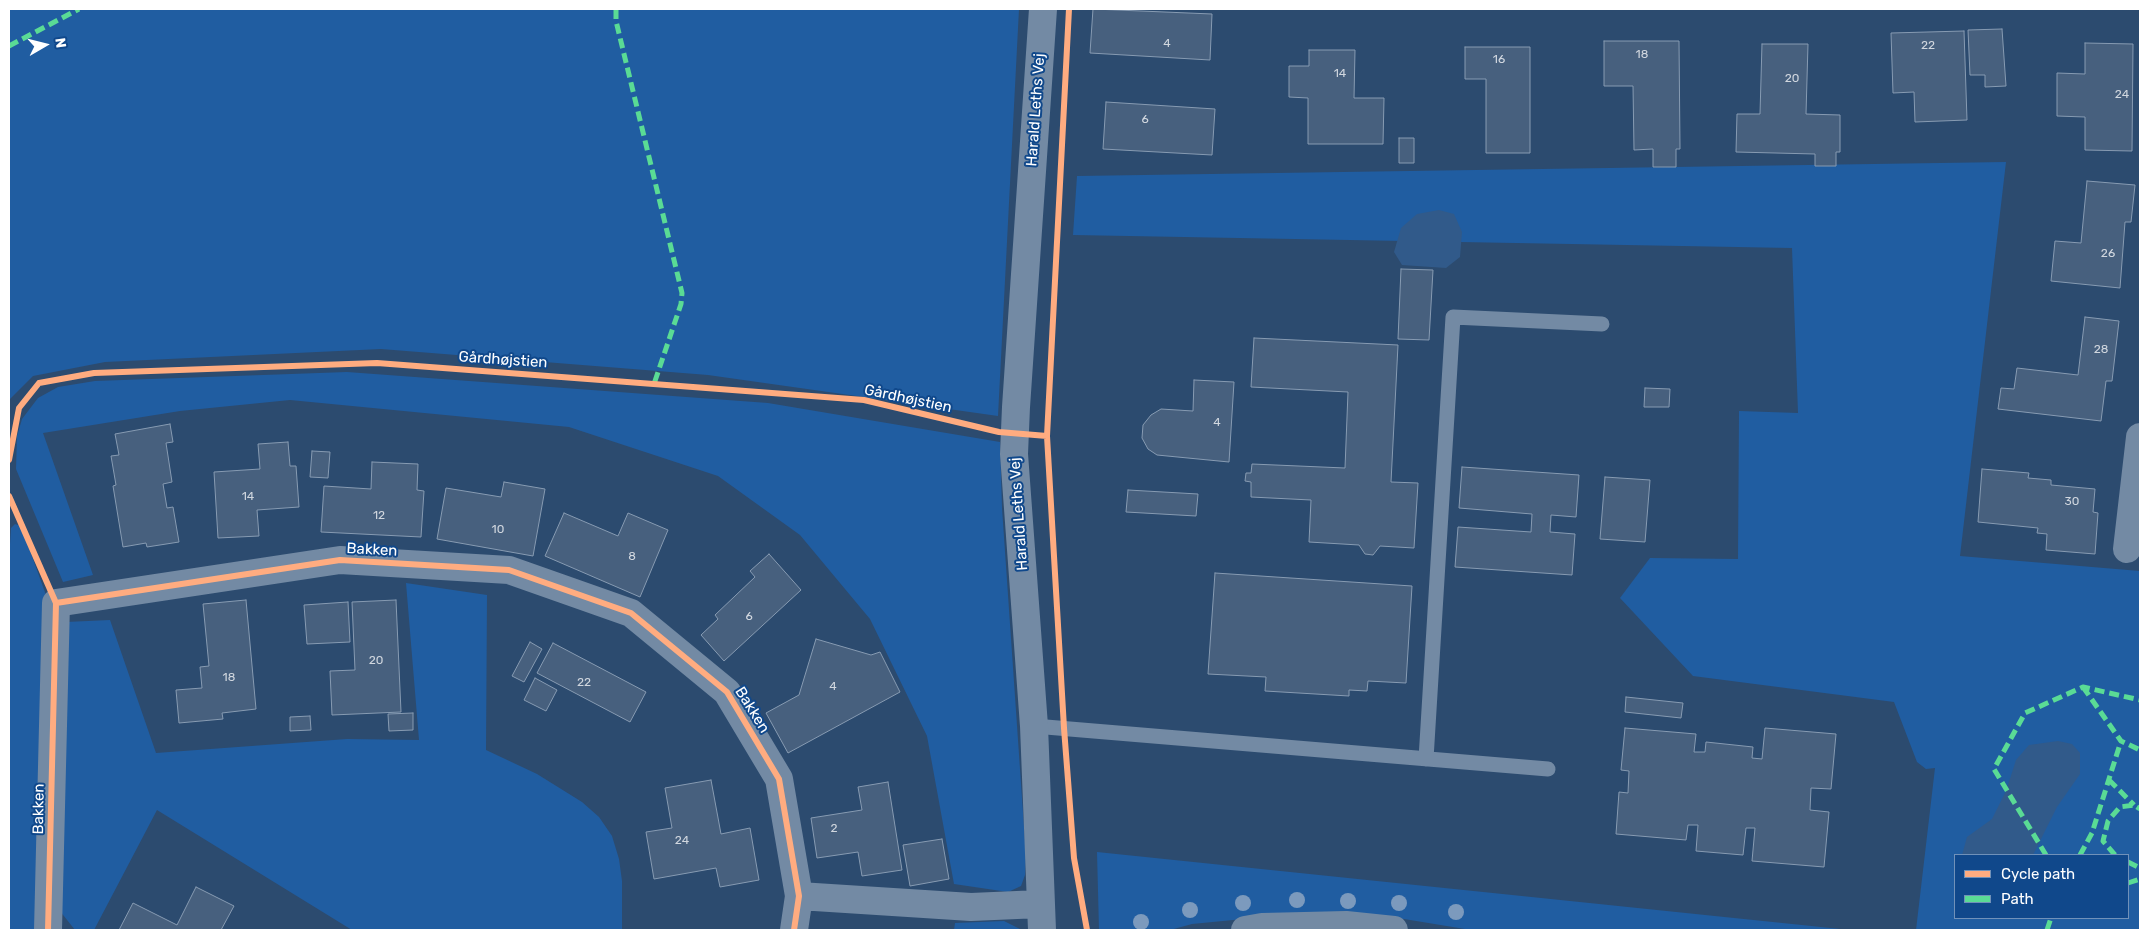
<!DOCTYPE html>
<meta charset="utf-8">
<style>
body{margin:0}
#map{position:relative;width:2149px;height:939px;overflow:hidden;background:#2c4b6f;font-family:Rubik,sans-serif}
canvas{display:block}
.frame{position:absolute;inset:0;border:10px solid #fff;pointer-events:none}
.legend{position:absolute;left:1954px;top:854px;width:175px;height:65px;box-sizing:border-box;background:#10488b;border:1px solid #7091b9;margin:0;padding:6px 9px;list-style:none;font-size:15px;color:#fff}
.legend li{display:flex;align-items:center;gap:10px;height:25px}
.legend b{width:25px;border:1px solid #7091b9}
.north{position:absolute;left:20px;top:20px;width:50px;height:50px;-webkit-text-stroke:4px #10488b;paint-order:stroke;rotate:82deg;font-size:14px;font-weight:700;line-height:20px;text-align:center;color:#fff}
.north::after{content:'';display:block;margin:auto;width:18px;height:22px;background:#fff;clip-path:polygon(50% 0,100% 100%,50% 72%,0 100%)}
</style>
<div id="map">
<canvas width="2149" height="939"></canvas>
<div class="frame"></div>
<ul class="legend">
<li><b style="height:6px;background:#ffac80"></b>Cycle path</li>
<li><b style="height:6px;background:#5adb95"></b>Path</li>
</ul>
<div class="north">N</div>
</div>
<script>
const context = document.querySelector('canvas').getContext('2d');
context.lineJoin = 'round';
function fillPath(path, color) { context.fillStyle = color; context.fill(path, 'evenodd'); }
const toPath = rows => new Path2D(rows.map(r => 'M' + r).join(''));
function strokePath(path, color, width, dash) { context.strokeStyle = color; context.lineWidth = width; context.lineCap = dash ? 'butt' : 'round'; context.setLineDash(dash || []); context.stroke(path); }
function write(font, color, halo, rows, align = 'center') {
  context.font = font + ' Rubik,sans-serif'; context.lineWidth = 4; context.setLineDash([]); context.textBaseline = 'middle'; context.strokeStyle = halo; context.fillStyle = color; for (const [text, x, y, turn = 0] of rows) {
    context.save(); context.translate(x, y); context.rotate((+turn || 0) * Math.PI / 180); context.textAlign = isNaN(turn) ? turn : align; if (halo) context.strokeText(text, 0, 0); context.fillText(text, 0, 0); context.restore();
  }
}
fillPath(toPath([
 [9,9,1019,9,998,416,708,375,381,349,105,362,33,376,9,400],
 [2006,162,1960,556,2140,571,2140,930,1916,930,1935,768,1926,769,1917,762,1894,702,1693,676,1620,598,1650,558,1738,559,1739,411,1798,413,1792,248,1073,235,1077,176],
 [1955,855,2128,855,2128,918,1955,918],
 [347,372,768,403,1000,442,1002,508,1026,856,1025,875,1021,886,1008,892,954,884,927,736,870,619,800,535,718,476,569,427,290,400,180,411,43,433,93,575,63,582,16,469,17,436,22,419,38,398,58,387,95,381],
 [15,524,21,526,46,595,37,930,9,930,9,560,11,528],
 [406,583,487,595,486,750,537,774,582,802,599,817,612,836,619,859,622,881,622,930,352,930,157,810,94,930,75,930,56,906,66,622,110,620,156,753,347,739,419,740],
 [1097,852,1850,930,1471,930,1404,919,1339,914,1295,914,1192,924,1170,930,1099,930],
 [1004,921,1022,930,954,930,955,923]
]), '#205da1');
fillPath(toPath([
 [1439,210,1454,214,1462,232,1460,257,1446,268,1402,265,1394,252,1401,228,1417,214],
 [2058,741,2072,744,2080,753,2080,774,2057,807,2033,855,1962,855,1967,837,1992,819,2006,791,2016,760,2029,745]
]), '#315a8a');
const building = toPath([
 [1093,9,1212,14,1210,60,1090,53,1093,9],
 [2002,29,2006,86,1985,87,1985,75,1970,75,1968,30,2002,29],
 [1964,31,1967,120,1915,122,1914,92,1893,93,1891,33,1964,31],
 [1604,41,1679,41,1680,149,1676,149,1676,167,1653,167,1653,149,1634,150,1633,86,1604,86,1604,41],
 [2085,43,2133,44,2132,151,2085,150,2085,117,2057,116,2057,73,2085,74,2085,43],
 [1762,44,1808,44,1806,114,1840,115,1840,152,1836,152,1836,166,1815,166,1815,154,1736,152,1737,114,1760,114,1762,44],
 [1465,47,1530,47,1530,153,1486,153,1486,79,1465,79,1465,47],
 [1309,50,1355,50,1354,98,1384,98,1383,144,1308,144,1308,98,1289,97,1289,66,1309,66,1309,50],
 [1106,102,1215,109,1212,155,1103,149,1106,102],
 [1399,138,1414,138,1414,163,1399,163,1399,138],
 [2087,181,2135,185,2131,222,2125,222,2120,288,2051,281,2055,241,2081,243,2087,181],
 [1401,269,1433,270,1429,340,1398,339,1401,269],
 [2085,317,2119,321,2112,381,2106,381,2101,421,1998,409,2001,388,2014,389,2017,368,2078,375,2085,317],
 [1254,338,1398,345,1391,482,1418,483,1414,548,1380,546,1373,555,1365,554,1359,545,1309,542,1311,500,1251,497,1251,482,1245,481,1246,473,1251,473,1252,464,1345,468,1348,392,1251,387,1254,338],
 [1194,380,1234,382,1229,462,1157,455,1148,449,1142,438,1143,425,1151,415,1161,409,1193,411,1194,380],
 [1645,388,1670,389,1669,407,1644,407,1645,388],
 [170,424,173,442,166,443,172,482,163,484,167,508,173,507,179,542,147,547,146,543,123,547,113,486,116,485,111,456,119,455,115,434,170,424],
 [288,442,290,466,296,466,299,507,257,510,259,536,218,538,214,472,260,469,258,444,288,442],
 [312,451,330,452,328,478,310,477,312,451],
 [372,462,418,464,417,490,424,491,421,537,321,532,324,486,371,489,372,462],
 [1462,467,1579,475,1576,517,1551,515,1550,532,1575,534,1572,575,1455,567,1458,527,1531,532,1532,514,1459,508,1462,467],
 [1982,469,2029,473,2028,478,2051,480,2051,485,2095,489,2093,512,2098,513,2095,554,2046,550,2047,534,2037,533,2038,528,1978,522,1982,469],
 [1605,477,1650,480,1645,542,1600,539,1605,477],
 [504,482,545,489,533,556,437,539,446,488,501,497,504,482],
 [1128,490,1198,494,1196,516,1126,512,1128,490],
 [564,513,618,536,628,513,668,530,640,597,545,556,564,513],
 [769,554,801,590,724,661,701,635,718,619,715,615,755,577,750,571,769,554],
 [1215,573,1412,586,1406,683,1368,681,1367,691,1349,690,1349,696,1265,691,1266,677,1208,674,1215,573],
 [246,600,256,709,222,713,223,719,179,723,176,690,202,688,200,667,209,666,203,604,246,600],
 [396,600,401,712,332,715,330,671,355,670,352,602,396,600],
 [348,602,350,642,307,644,304,605,348,602],
 [816,639,871,655,880,652,900,692,788,753,766,713,799,695,816,639],
 [530,642,542,649,524,682,512,676,530,642],
 [553,643,646,692,630,722,537,673,553,643],
 [535,678,557,690,546,711,524,700,535,678],
 [1626,697,1683,703,1681,718,1625,712,1626,697],
 [413,713,413,730,389,731,388,714,413,713],
 [310,716,311,730,290,731,290,717,310,716],
 [1625,728,1696,734,1694,752,1705,752,1706,742,1753,747,1752,758,1762,759,1765,728,1836,734,1831,789,1811,788,1810,810,1829,812,1824,867,1752,861,1755,828,1746,828,1743,855,1696,851,1698,825,1688,825,1686,840,1616,834,1619,792,1628,793,1629,771,1621,770,1625,728],
 [711,780,721,834,750,828,759,880,720,887,716,868,654,879,646,832,672,828,665,788,711,780],
 [888,782,902,870,862,876,858,852,817,858,811,818,862,810,858,787,888,782],
 [942,839,949,879,910,886,903,845,942,839],
 [196,887,234,906,221,930,119,930,133,903,177,925,196,887]
]);
fillPath(building, '#47607e');
strokePath(building, '#879bb2', 1);
strokePath(toPath([
 [1034,726,1548,769],
 [1426,759,1453,317,1602,324]
]), '#738aa4', 15);
strokePath(toPath([
 [2127,549,2140,437],
 [799,896,971,907,1040,904],
 [48,930,56,603,340,560,509,570,631,613,727,692,779,779,799,896,794,930],
 [1042,930,1034,726,1014,454,1016,407,1043,9],
 [1245,930,1262,927,1346,925,1394,930]
]), '#738aa4', 28);
strokePath(toPath([
 [616,9,616,21,682,293,681,304,654,384],
 [9,46,79,9],
 [2083,687,2121,741,2140,750],
 [2109,780,2134,805],
 [2046,855,1994,769,2025,713,2083,687,2140,700],
 [2080,855,2092,833,2121,741],
 [2115,855,2103,841,2108,821,2120,807,2134,805,2140,809],
 [2128,862,2140,868],
 [2128,883,2140,879],
 [2047,930,2051,918]
]), '#5adb95', 5, [10, 5]);
strokePath(toPath([
 [1069,9,1047,436,1064,728,1074,858,1087,930],
 [9,460,19,408,39,383,94,373,377,363,864,400,999,432,1047,436],
 [9,496,56,603],
 [48,930,56,603,340,560,509,570,631,613,727,692,779,779,799,896,794,930]
]), '#ffac80', 6);
context.fillStyle = '#7c9abd';
for (const [x, y] of [
 [1297,900],
 [1348,901],
 [1243,903],
 [1399,903],
 [1190,910],
 [1456,912],
 [1141,922]
]) { context.beginPath(); context.arc(x, y, 8, 0, 2 * Math.PI); context.fill(); }
write('12px', '#d1d7df', null, [
 ["4",1167,44],
 ["22",1928,46],
 ["18",1642,55],
 ["16",1499,60],
 ["14",1340,74],
 ["20",1792,79],
 ["24",2122,95],
 ["6",1145,120],
 ["26",2108,254],
 ["28",2101,350],
 ["4",1217,423],
 ["14",248,497],
 ["30",2072,502],
 ["12",379,516],
 ["10",498,530],
 ["8",632,557],
 ["6",749,617],
 ["20",376,661],
 ["18",229,678],
 ["22",584,683],
 ["4",833,687],
 ["2",834,829],
 ["24",682,841]
]);
write('15px', '#fff', '#10488b', [
 ["Harald Leths Vej",1036,110,-86],
 ["Gårdhøjstien",503,360,4],
 ["Gårdhøjstien",908,399,12],
 ["Harald Leths Vej",1019,514,-94],
 ["Bakken",372,550,3],
 ["Bakken",752,710,58],
 ["Bakken",39,809,-89]
]);
</script>
